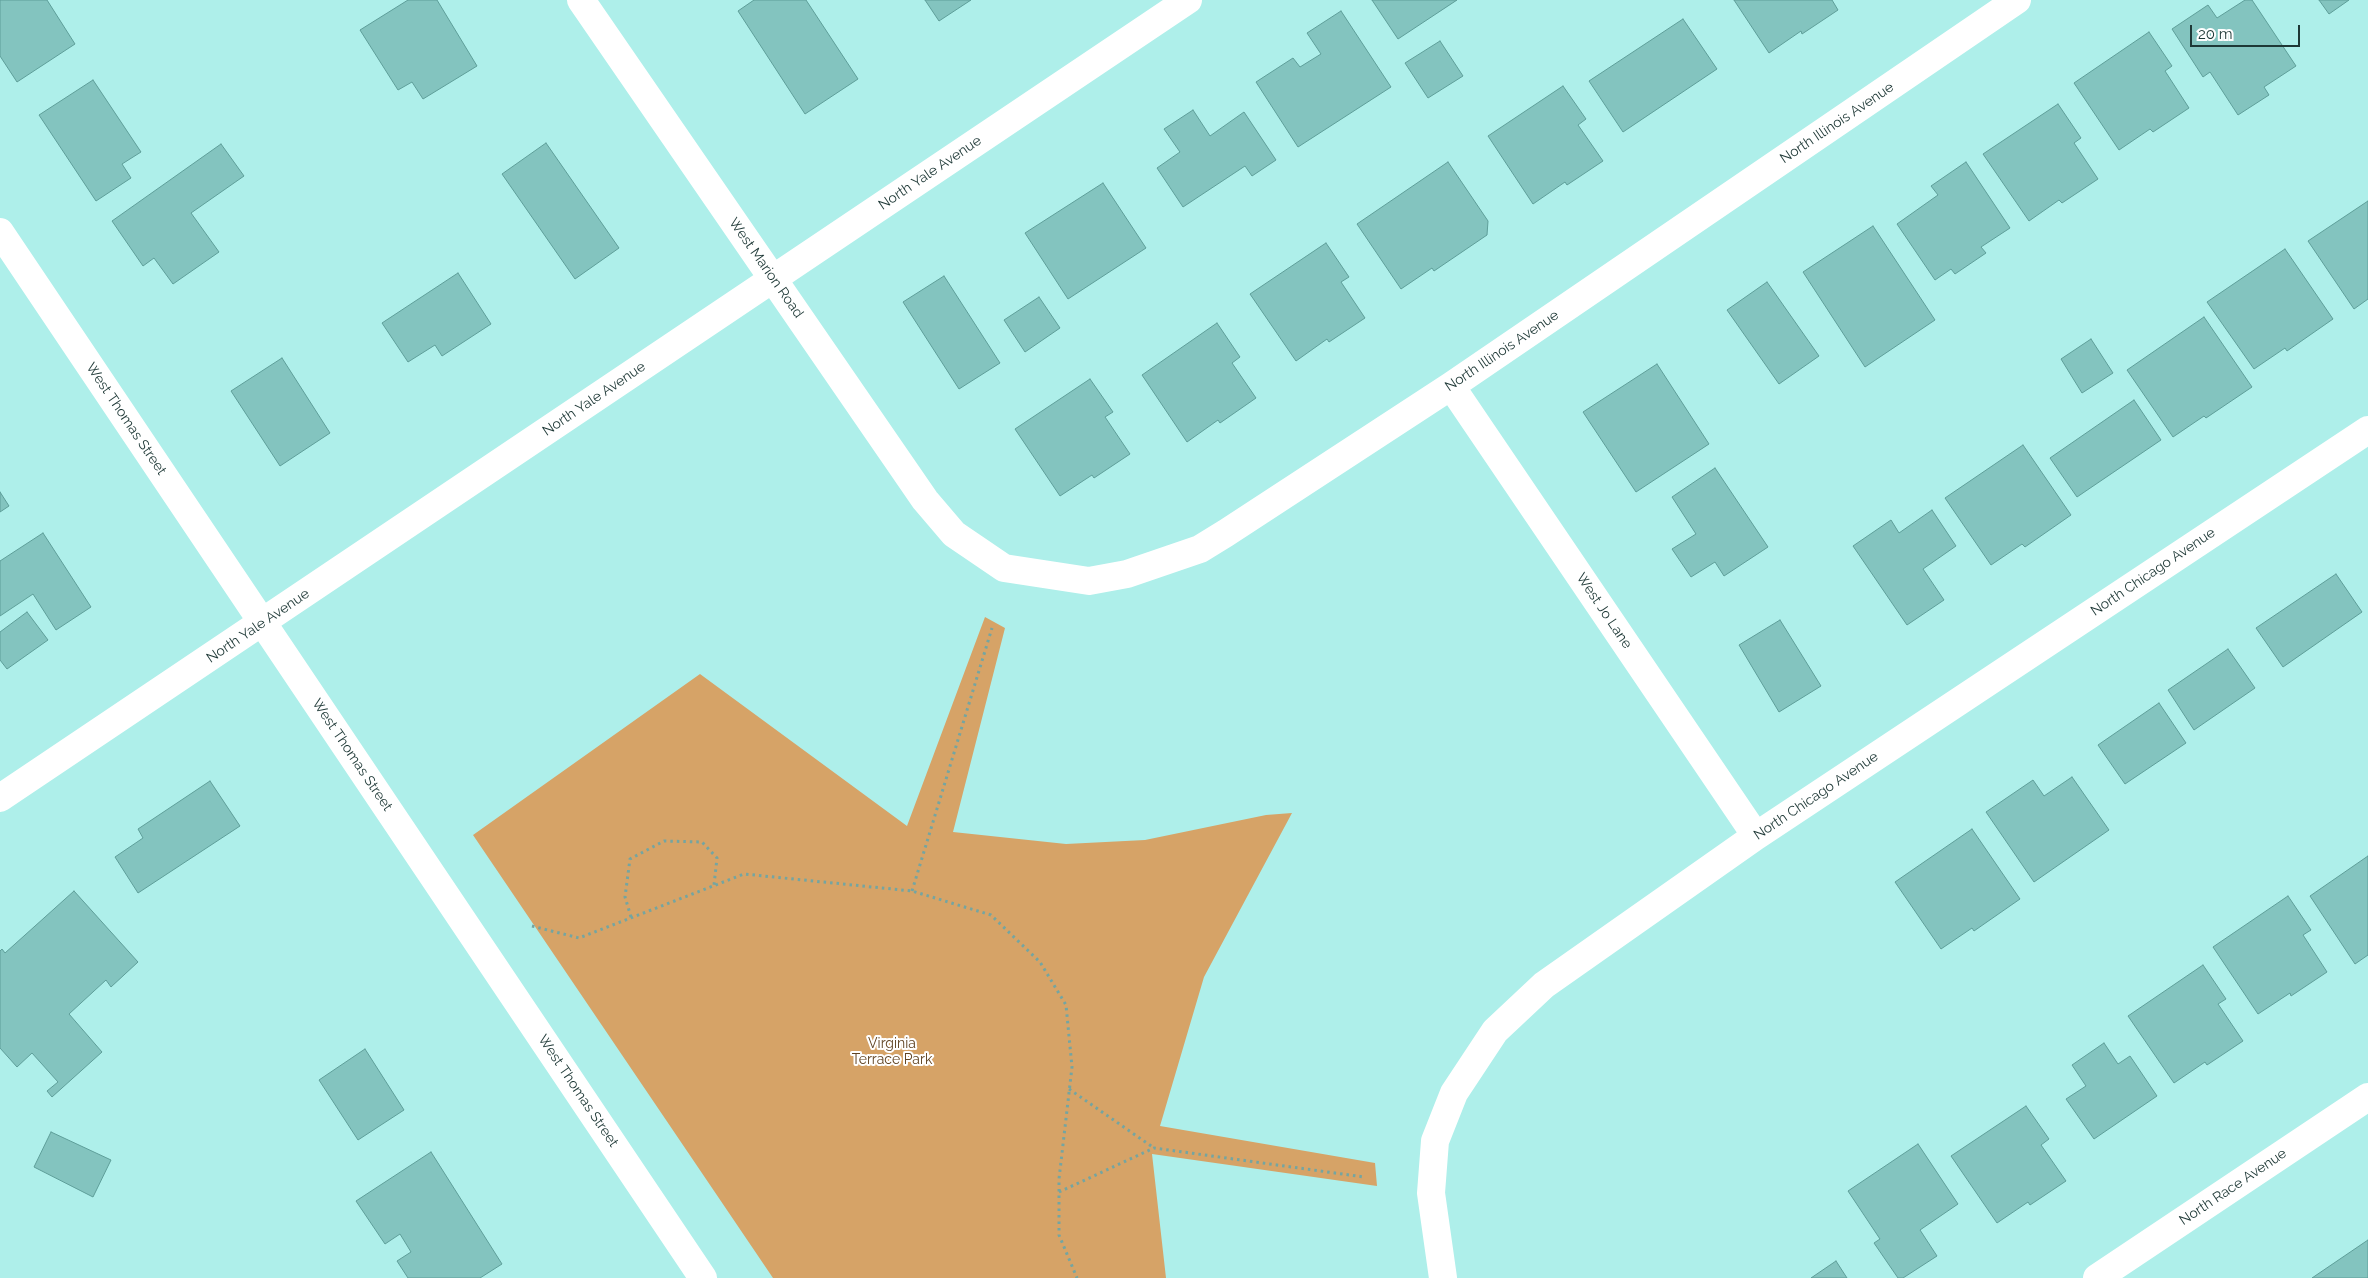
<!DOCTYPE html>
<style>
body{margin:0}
#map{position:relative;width:2368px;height:1278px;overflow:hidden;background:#aeefea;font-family:Raleway,sans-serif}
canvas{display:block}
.scale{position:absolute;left:2190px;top:25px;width:110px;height:22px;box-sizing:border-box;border:2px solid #1e3836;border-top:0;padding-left:6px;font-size:15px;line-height:18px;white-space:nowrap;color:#1e3836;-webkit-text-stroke:4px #fff;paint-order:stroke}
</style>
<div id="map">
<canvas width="2368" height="1278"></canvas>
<div class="scale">20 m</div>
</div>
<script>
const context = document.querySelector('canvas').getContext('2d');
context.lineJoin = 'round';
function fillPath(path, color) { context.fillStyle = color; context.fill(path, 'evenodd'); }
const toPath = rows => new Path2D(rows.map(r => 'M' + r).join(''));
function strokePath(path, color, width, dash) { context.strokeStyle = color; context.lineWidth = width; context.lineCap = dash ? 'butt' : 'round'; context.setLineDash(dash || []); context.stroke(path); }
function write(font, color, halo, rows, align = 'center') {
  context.font = font + ' Raleway,sans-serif'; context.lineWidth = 4; context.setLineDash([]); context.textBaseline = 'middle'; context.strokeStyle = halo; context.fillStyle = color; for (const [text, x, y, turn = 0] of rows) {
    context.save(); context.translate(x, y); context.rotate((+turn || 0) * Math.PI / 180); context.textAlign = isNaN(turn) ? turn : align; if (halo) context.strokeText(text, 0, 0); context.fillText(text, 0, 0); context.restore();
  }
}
fillPath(toPath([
 [985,617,1005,628,953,832,1066,844,1145,840,1266,815,1292,813,1204,977,1160,1126,1375,1163,1377,1186,1152,1154,1166,1278,773,1278,473,835,700,674,907,826]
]), '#d6a367');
const building = toPath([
 [0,0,47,0,75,44,17,82,0,56,0,0],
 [408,0,437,0,477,66,423,99,412,82,398,90,360,30,408,0],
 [754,0,806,0,858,79,805,114,738,11,754,0],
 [925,0,971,0,939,21,925,0],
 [1372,0,1457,0,1398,39,1372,0],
 [1734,0,1832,0,1838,10,1802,34,1801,31,1769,53,1734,0],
 [2245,0,2252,0,2296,66,2264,87,2269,95,2238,115,2210,72,2203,77,2172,29,2208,5,2217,18,2245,0],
 [2319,0,2349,0,2329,14,2319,0],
 [1341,11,1391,87,1298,147,1256,82,1293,58,1300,67,1321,54,1307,33,1341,11],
 [1683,19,1717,69,1623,132,1589,81,1683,19],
 [2149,32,2172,66,2165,71,2189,108,2153,132,2150,129,2119,150,2074,83,2149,32],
 [1440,41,1463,76,1428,98,1405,63,1440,41],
 [93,80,141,152,122,164,131,178,96,201,39,115,93,80],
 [1563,86,1586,119,1578,125,1603,161,1567,185,1565,182,1533,204,1488,136,1563,86],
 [2058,104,2081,138,2074,143,2098,179,2062,203,2059,200,2029,221,1983,154,2058,104],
 [1193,110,1210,136,1244,112,1276,160,1252,176,1245,166,1183,207,1157,168,1180,152,1164,129,1193,110],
 [546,143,619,248,575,279,502,174,546,143],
 [221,144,244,176,191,213,219,252,173,284,154,258,143,266,112,221,221,144],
 [1448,162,1488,221,1487,235,1434,271,1432,268,1401,289,1357,224,1448,162],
 [1966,162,2010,228,1981,247,1986,253,1955,274,1951,269,1935,280,1897,224,1938,195,1931,186,1966,162],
 [1103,183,1146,248,1068,299,1025,233,1103,183],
 [2368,201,2368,299,2354,309,2308,241,2368,201],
 [1873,226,1935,320,1865,367,1803,272,1873,226],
 [1326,243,1349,277,1341,282,1365,318,1329,342,1327,339,1296,361,1250,294,1326,243],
 [2285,249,2333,319,2287,351,2285,348,2254,369,2207,302,2285,249],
 [458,273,491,324,442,356,435,345,408,362,382,323,458,273],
 [944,276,1000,363,959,389,903,302,944,276],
 [1767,282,1819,356,1779,384,1727,310,1767,282],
 [1039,297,1060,328,1025,352,1004,320,1039,297],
 [2204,317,2252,387,2206,418,2204,416,2173,437,2127,370,2204,317],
 [1217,323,1240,357,1232,363,1256,398,1220,423,1218,420,1187,442,1142,375,1217,323],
 [2091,339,2113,373,2082,393,2061,359,2091,339],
 [282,358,330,433,280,466,231,391,282,358],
 [1657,364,1709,444,1636,492,1583,412,1657,364],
 [1090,379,1113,412,1105,417,1130,454,1094,478,1092,475,1060,496,1015,429,1090,379],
 [2134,400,2161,440,2077,497,2050,458,2134,400],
 [2023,445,2071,515,2025,547,2022,544,1991,565,1945,498,2023,445],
 [1715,468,1768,547,1724,576,1715,562,1691,577,1672,549,1696,534,1672,497,1715,468],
 [0,492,9,506,0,512,0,492],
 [1932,510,1956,546,1923,569,1944,600,1907,625,1853,546,1891,520,1899,533,1932,510],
 [43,533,91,607,56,630,33,594,0,616,0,561,43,533],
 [2336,574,2362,612,2283,667,2256,628,2336,574],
 [27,612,48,640,7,669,0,660,0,632,27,612],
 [1780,620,1821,686,1779,712,1739,645,1780,620],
 [2228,649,2255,688,2194,730,2168,690,2228,649],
 [2159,703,2186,743,2125,784,2098,745,2159,703],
 [2072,777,2109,830,2034,882,1986,812,2033,780,2044,796,2072,777],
 [210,781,240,826,138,893,115,857,143,838,138,829,210,781],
 [1972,829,2020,899,1974,931,1972,928,1941,949,1895,882,1972,829],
 [2368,856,2368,955,2355,964,2310,896,2368,856],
 [74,891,138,962,111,987,106,980,69,1014,102,1052,52,1097,47,1091,58,1082,32,1053,17,1067,0,1048,0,951,2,949,5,953,74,891],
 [2288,896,2311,930,2303,935,2327,972,2291,996,2290,993,2258,1014,2213,947,2288,896],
 [2203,965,2226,999,2218,1004,2243,1041,2207,1065,2205,1062,2174,1083,2128,1016,2203,965],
 [2104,1043,2118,1064,2130,1056,2157,1096,2094,1139,2066,1099,2086,1086,2072,1065,2104,1043],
 [365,1049,404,1110,358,1140,319,1080,365,1049],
 [2026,1106,2049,1139,2041,1145,2066,1181,2030,1205,2028,1202,1997,1223,1951,1156,2026,1106],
 [51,1132,111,1160,93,1197,34,1167,51,1132],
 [1918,1144,1958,1204,1920,1230,1937,1256,1903,1278,1898,1278,1874,1243,1880,1239,1848,1191,1918,1144],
 [431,1152,502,1264,480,1278,408,1278,397,1261,411,1252,400,1234,385,1244,356,1201,431,1152],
 [2368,1240,2368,1278,2312,1278,2368,1240],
 [1836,1261,1847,1278,1811,1278,1836,1261]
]);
fillPath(building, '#83c4bf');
strokePath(building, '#5e9e99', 1);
strokePath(toPath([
 [912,891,992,628],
 [631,917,625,897,630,859,664,841,702,842,717,858,714,885],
 [532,926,579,938,744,874,912,891,991,915,1040,962,1066,1005,1072,1067,1059,1179,1059,1235,1077,1278],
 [1069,1089,1154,1148],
 [1059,1192,1154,1148,1364,1177]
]), '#74a5a1', 3, [2.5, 4]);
strokePath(toPath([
 [581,0,925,500,954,534,1004,568,1089,581,1127,574,1200,549,1226,533,1451,386,2017,0],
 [1451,386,1756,836],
 [0,798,1188,0],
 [1443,1278,1431,1193,1435,1141,1454,1093,1495,1031,1544,985,1756,836,2368,430],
 [2097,1278,2368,1097]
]), '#fff', 28);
strokePath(toPath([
 [0,232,703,1278]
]), '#fff', 28);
write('14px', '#1e3836', '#fff', [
 ["North Illinois Avenue",1837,123,-34],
 ["North Yale Avenue",930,173,-34],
 ["West Marion Road",766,268,55],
 ["North Illinois Avenue",1502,351,-34],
 ["North Yale Avenue",594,399,-34],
 ["West Thomas Street",126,419,56],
 ["North Chicago Avenue",2153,572,-34],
 ["West Jo Lane",1604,611,56],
 ["North Yale Avenue",258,626,-34],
 ["West Thomas Street",352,755,56],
 ["North Chicago Avenue",1816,796,-34],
 ["West Thomas Street",578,1091,56],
 ["North Race Avenue",2233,1187,-34]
]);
write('14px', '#604322', '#fff', [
 ["Virginia",892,1044],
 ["Terrace Park",892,1060]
]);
</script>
